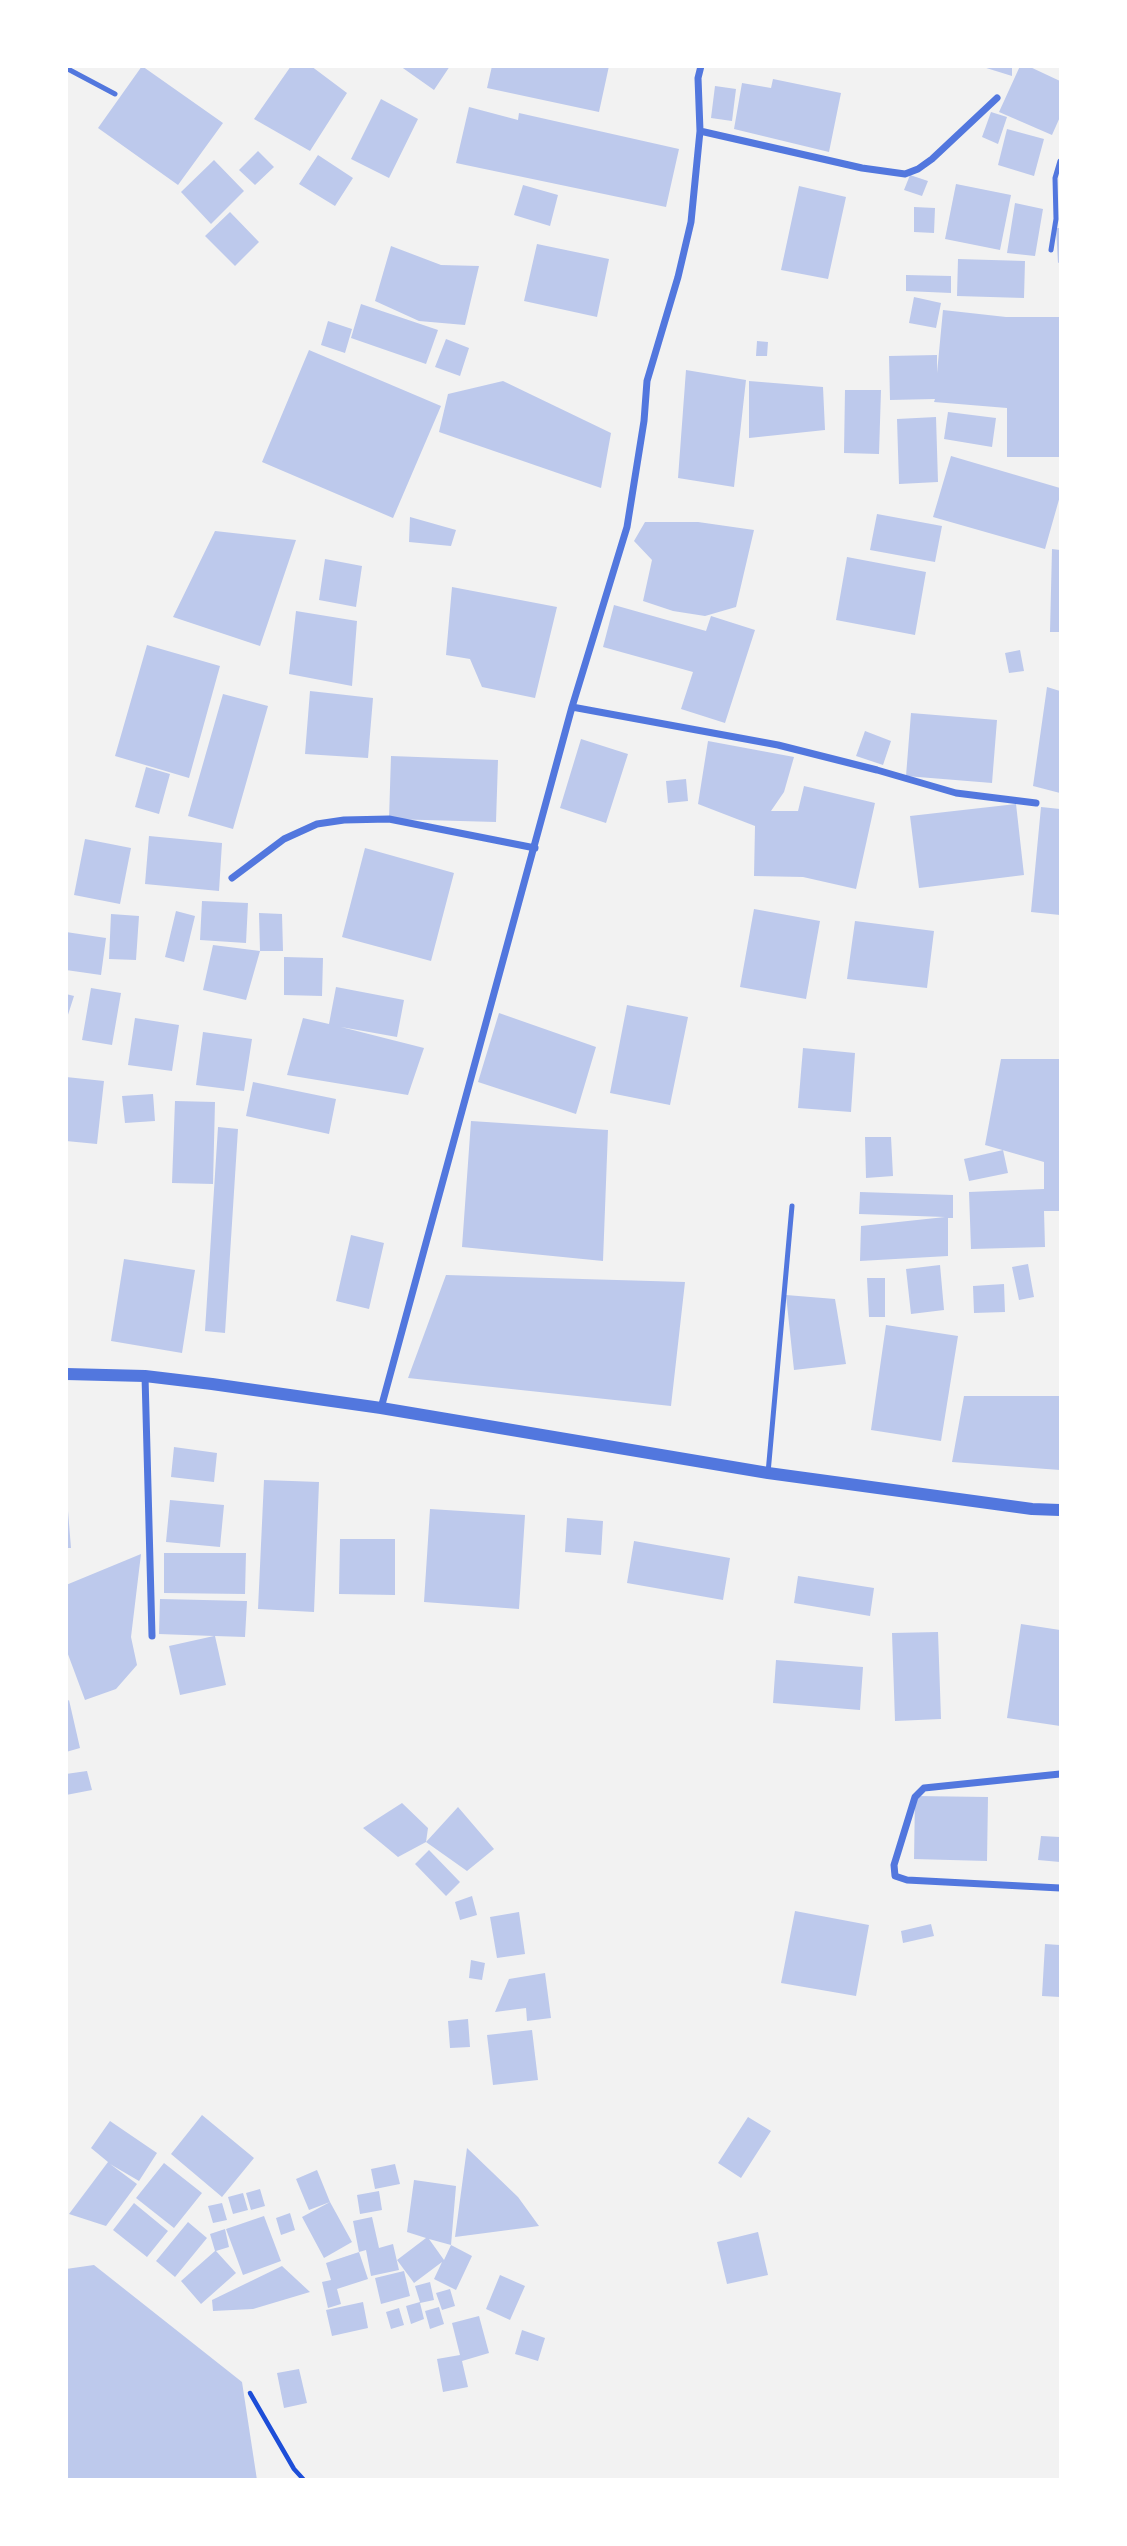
<!DOCTYPE html>
<style>
body{margin:0}
#map{position:relative;width:1127px;height:2546px;overflow:hidden;background:#f2f2f2;font-family:"Titillium Web",sans-serif}
canvas{display:block}
.frame{position:absolute;inset:0;border:68px solid #fff;pointer-events:none}
</style>
<div id="map">
<canvas width="1127" height="2546"></canvas>
<div class="frame"></div>
</div>
<script>
const context = document.querySelector('canvas').getContext('2d');
context.lineJoin = 'round';
function fillPath(path, color) { context.fillStyle = color; context.fill(path, 'evenodd'); }
const toPath = rows => new Path2D(rows.map(r => 'M' + r).join(''));
function strokePath(path, color, width, dash) { context.strokeStyle = color; context.lineWidth = width; context.lineCap = dash ? 'butt' : 'round'; context.setLineDash(dash || []); context.stroke(path); }
fillPath(toPath([
 [142,66,223,123,178,185,98,128],
 [291,66,311,66,347,93,310,151,254,119],
 [400,66,450,66,434,90],
 [492,66,609,66,599,112,487,88],
 [983,66,1012,66,1012,76,983,67],
 [1020,66,1028,66,1060,81,1060,117,1052,135,999,112],
 [773,79,841,93,829,152,734,129,742,83,771,88],
 [715,86,736,89,732,121,711,118],
 [381,99,418,119,389,178,351,159],
 [469,107,518,120,519,113,679,149,666,207,456,163],
 [991,112,1007,117,998,144,982,137],
 [1007,129,1044,139,1034,176,998,165],
 [258,151,274,167,255,185,239,170],
 [318,155,353,178,335,206,299,184],
 [214,160,244,191,211,224,181,192],
 [910,175,928,181,922,196,904,190],
 [956,184,1011,195,1000,250,945,239],
 [523,185,558,195,550,226,514,215],
 [799,186,846,197,828,279,781,270],
 [1015,203,1043,209,1035,256,1007,253],
 [914,207,935,208,934,233,914,232],
 [230,212,259,242,235,266,205,236],
 [1056,228,1060,228,1060,262,1058,263],
 [537,244,609,259,597,317,524,301],
 [391,246,441,265,479,266,465,325,419,321,375,301],
 [958,259,1025,261,1024,298,957,296],
 [906,275,951,276,951,293,906,291],
 [914,297,941,303,936,328,909,323],
 [361,304,438,330,426,364,351,338],
 [943,310,1006,317,1060,317,1060,457,1007,457,1007,408,934,402,935,399,890,400,889,356,937,355,937,373],
 [328,321,352,329,345,353,321,345],
 [446,339,469,348,460,376,435,367],
 [757,341,768,342,767,356,756,356],
 [309,350,441,406,393,518,262,462],
 [686,370,746,380,734,487,678,478],
 [503,381,611,433,601,488,439,432,448,394],
 [749,381,823,387,825,430,749,438],
 [845,390,881,390,879,454,844,453],
 [948,412,996,418,992,447,944,439],
 [936,417,938,482,899,484,897,419],
 [951,456,1060,488,1060,496,1045,549,933,517],
 [877,514,942,526,935,562,870,550],
 [410,517,456,530,451,546,409,542],
 [645,522,698,522,754,530,736,607,705,616,673,611,643,601,652,560,634,541],
 [215,531,296,540,260,646,173,617],
 [1052,549,1060,550,1060,632,1050,632],
 [847,557,926,572,915,635,836,620],
 [325,559,362,566,356,607,319,600],
 [452,587,557,607,535,698,482,687,470,659,446,655],
 [614,605,706,631,711,616,755,630,725,723,681,709,693,672,603,647],
 [296,611,357,621,352,686,289,674],
 [147,645,220,666,189,778,115,756],
 [1020,650,1024,671,1009,673,1005,653],
 [1047,687,1060,691,1060,793,1033,786],
 [310,691,373,698,368,758,305,754],
 [223,694,268,706,233,829,188,816],
 [911,713,997,720,992,783,906,776],
 [865,731,891,741,883,765,856,756],
 [581,739,628,754,606,823,560,808],
 [708,741,794,757,784,792,771,811,798,811,804,786,875,803,856,889,803,877,754,876,755,826,698,804],
 [391,756,498,760,496,822,389,819],
 [146,767,170,774,159,814,135,807],
 [686,779,688,801,668,803,666,781],
 [1016,804,1024,875,919,888,910,816],
 [1041,807,1060,809,1060,915,1031,912],
 [149,836,222,843,219,891,145,884],
 [85,839,131,848,120,904,74,895],
 [365,848,454,873,431,961,342,937],
 [202,901,248,903,246,943,200,940],
 [754,909,820,921,806,999,740,987],
 [176,911,195,916,184,962,165,957],
 [259,913,282,914,283,951,260,951],
 [111,914,139,916,136,960,109,959],
 [855,921,934,931,927,988,847,979],
 [66,932,106,938,101,975,66,970],
 [213,945,260,951,246,1000,203,990],
 [284,957,323,958,322,996,284,995],
 [336,987,404,1000,397,1037,341,1027,424,1048,408,1095,287,1075,303,1018,329,1024],
 [91,988,121,993,112,1045,82,1040],
 [66,994,74,996,67,1018,66,1018],
 [627,1005,688,1017,670,1105,610,1093],
 [499,1013,596,1047,576,1114,478,1082],
 [135,1018,179,1025,172,1071,128,1065],
 [203,1032,252,1039,244,1091,196,1085],
 [803,1048,855,1053,851,1112,798,1108],
 [1001,1059,1060,1059,1060,1211,1044,1211,1045,1247,971,1249,969,1192,1044,1189,1044,1162,985,1145],
 [66,1077,104,1081,97,1144,66,1141],
 [253,1082,336,1099,329,1134,246,1116],
 [153,1094,155,1121,125,1123,122,1096],
 [175,1101,215,1102,213,1184,172,1183],
 [471,1121,608,1130,603,1261,462,1247],
 [218,1127,238,1129,225,1333,205,1331],
 [865,1137,891,1137,893,1176,866,1178],
 [1003,1150,1008,1173,969,1181,964,1159],
 [860,1192,953,1195,953,1218,948,1218,948,1256,860,1261,861,1226,945,1217,859,1214],
 [351,1235,384,1243,369,1309,336,1301],
 [124,1259,195,1270,182,1353,111,1341],
 [1028,1264,1034,1297,1019,1300,1012,1267],
 [940,1265,944,1310,911,1314,906,1269],
 [446,1275,685,1282,671,1406,408,1378],
 [867,1278,885,1278,885,1317,869,1317],
 [1004,1284,1005,1312,974,1313,973,1286],
 [786,1295,835,1299,846,1364,794,1370],
 [886,1325,958,1336,941,1441,871,1430],
 [964,1396,1060,1396,1060,1470,952,1462],
 [174,1447,217,1453,214,1482,171,1477],
 [264,1480,319,1482,314,1612,258,1609],
 [170,1500,224,1505,220,1547,166,1542],
 [430,1509,525,1515,519,1609,424,1602],
 [66,1511,68,1511,71,1548,66,1548],
 [567,1518,603,1521,601,1555,565,1552],
 [340,1539,395,1539,395,1595,339,1594],
 [634,1541,730,1558,723,1600,627,1583],
 [164,1553,246,1553,245,1594,164,1593],
 [141,1554,131,1637,137,1665,116,1689,85,1700,66,1649,66,1585],
 [798,1576,874,1588,870,1616,794,1603],
 [160,1599,247,1601,245,1637,215,1636,226,1685,180,1695,169,1646,214,1636,159,1634],
 [1021,1624,1060,1630,1060,1726,1007,1718],
 [938,1632,941,1719,895,1721,892,1633],
 [776,1660,863,1667,860,1710,773,1703],
 [69,1700,80,1748,66,1752,66,1702],
 [87,1771,92,1790,66,1795,66,1774],
 [915,1796,988,1797,987,1861,914,1859],
 [402,1803,428,1828,426,1842,398,1857,363,1828],
 [458,1807,494,1849,467,1871,426,1842],
 [1041,1836,1060,1837,1060,1862,1038,1860],
 [429,1850,460,1882,446,1896,415,1864],
 [472,1896,477,1915,460,1920,455,1902],
 [795,1911,869,1925,856,1996,781,1983],
 [519,1912,525,1954,497,1958,490,1917],
 [931,1924,934,1936,903,1943,901,1931],
 [1045,1944,1060,1945,1060,1997,1042,1996],
 [471,1960,485,1963,482,1980,469,1978],
 [545,1973,551,2018,527,2021,526,2008,495,2012,509,1979],
 [468,2019,470,2047,450,2048,448,2021],
 [532,2030,538,2080,493,2085,487,2035],
 [202,2115,254,2158,222,2197,171,2154],
 [748,2117,771,2131,741,2178,718,2163],
 [110,2121,157,2153,139,2181,110,2164,137,2184,106,2226,69,2214,108,2162,91,2148],
 [467,2148,518,2197,539,2226,455,2237],
 [164,2163,202,2193,174,2228,136,2198],
 [395,2164,400,2184,375,2189,371,2169],
 [317,2170,330,2202,352,2242,324,2258,302,2217,330,2202,309,2210,296,2179],
 [414,2180,456,2186,451,2245,429,2239,444,2260,451,2245,472,2256,456,2290,434,2279,442,2262,414,2283,397,2260,426,2238,407,2232],
 [260,2189,265,2206,251,2210,246,2193],
 [379,2191,382,2210,360,2214,357,2195],
 [243,2193,248,2210,233,2214,228,2197],
 [134,2203,168,2231,147,2257,113,2230],
 [222,2203,227,2220,213,2223,208,2206],
 [290,2213,295,2230,281,2235,276,2218],
 [264,2216,281,2261,243,2275,226,2229],
 [372,2217,379,2248,393,2244,399,2270,371,2276,366,2250,359,2252,368,2279,337,2289,341,2304,328,2308,322,2282,331,2280,326,2263,359,2252,353,2221],
 [188,2222,207,2238,175,2277,156,2261],
 [225,2229,229,2247,216,2251,236,2273,201,2304,181,2281,215,2251,210,2234],
 [758,2232,768,2275,727,2284,717,2242],
 [94,2265,242,2382,257,2480,66,2480,66,2269],
 [282,2266,310,2292,253,2309,213,2311,212,2300],
 [404,2271,410,2296,381,2304,375,2278],
 [500,2275,525,2286,510,2320,486,2309],
 [430,2282,434,2300,420,2303,424,2319,411,2324,406,2306,420,2302,415,2286],
 [450,2289,455,2306,442,2310,436,2293],
 [363,2302,368,2328,332,2336,326,2310],
 [439,2307,444,2324,430,2329,425,2311],
 [399,2308,404,2325,391,2329,386,2312],
 [479,2316,489,2353,462,2361,468,2387,443,2392,437,2359,460,2355,452,2323],
 [522,2330,545,2338,538,2361,515,2354],
 [299,2369,307,2403,284,2408,277,2373]
]), '#bdc9ec');
strokePath(toPath([
 [250,2393,294,2469,304,2480]
]), '#1d4ed8', 4.5);
strokePath(toPath([
 [66,68,115,94],
 [1051,250,1056,219,1055,178,1060,161],
 [768,1473,792,1206]
]), '#5277de', 5);
strokePath(toPath([
 [700,131,862,168,905,174,918,169,932,159,997,98],
 [572,707,778,745,877,770,956,793,1036,803],
 [232,878,284,839,317,824,344,820,389,819,535,848],
 [145,1376,152,1636],
 [381,1408,572,707,627,527,644,421,647,381,678,277,691,222,700,131,698,78,701,66],
 [1060,1774,924,1788,915,1797,894,1865,895,1876,907,1880,1060,1888]
]), '#5277de', 7);
strokePath(toPath([
 [66,1374,145,1376,212,1384,381,1408,768,1473,1032,1509,1060,1510]
]), '#5277de', 12);
</script>
